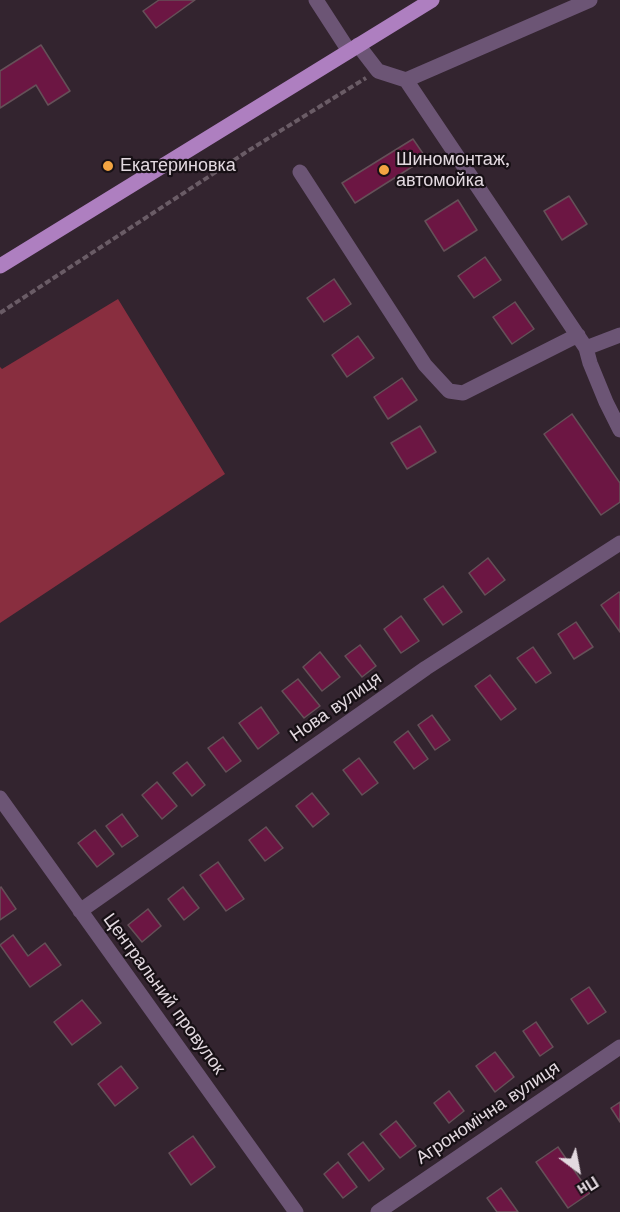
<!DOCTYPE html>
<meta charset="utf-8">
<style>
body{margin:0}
#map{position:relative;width:620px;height:1212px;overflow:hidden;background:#33242f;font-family:"Work Sans",sans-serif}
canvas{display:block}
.north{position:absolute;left:548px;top:1140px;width:60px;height:60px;-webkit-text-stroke:4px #171015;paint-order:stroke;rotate:148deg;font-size:16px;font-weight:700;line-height:24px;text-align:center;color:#e3d9e0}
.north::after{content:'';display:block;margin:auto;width:21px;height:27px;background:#e3d9e0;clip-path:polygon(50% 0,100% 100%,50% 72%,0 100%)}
</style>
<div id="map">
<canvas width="620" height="1212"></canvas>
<div class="north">Пн</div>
</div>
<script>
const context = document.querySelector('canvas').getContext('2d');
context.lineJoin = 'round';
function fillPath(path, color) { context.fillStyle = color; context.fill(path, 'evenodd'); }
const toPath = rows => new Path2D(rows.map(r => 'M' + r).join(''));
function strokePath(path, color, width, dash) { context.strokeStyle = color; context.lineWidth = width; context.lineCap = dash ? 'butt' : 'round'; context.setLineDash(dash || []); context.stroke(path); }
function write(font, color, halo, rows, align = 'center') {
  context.font = font + ' "Work Sans",sans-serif'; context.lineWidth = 4.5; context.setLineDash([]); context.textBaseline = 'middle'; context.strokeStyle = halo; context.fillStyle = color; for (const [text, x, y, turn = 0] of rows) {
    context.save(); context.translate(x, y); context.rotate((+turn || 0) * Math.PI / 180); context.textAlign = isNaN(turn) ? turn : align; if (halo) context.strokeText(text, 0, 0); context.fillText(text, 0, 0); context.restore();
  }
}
fillPath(toPath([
 [118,299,225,474,0,623,0,367,2,369]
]), '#892e3f');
const building = toPath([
 [159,0,195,0,156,28,143,11,159,0],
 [41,45,70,91,48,105,36,85,0,108,0,71,41,45],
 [413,139,426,158,355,203,342,183,413,139],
 [569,196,587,224,562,240,544,211,569,196],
 [458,200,477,230,444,251,425,221,458,200],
 [485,257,501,280,474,298,458,276,485,257],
 [334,279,351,304,324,322,307,298,334,279],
 [515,302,534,329,512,344,493,317,515,302],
 [358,336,374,358,347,377,332,355,358,336],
 [402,378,417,400,388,419,374,397,402,378],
 [572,414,620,483,620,502,601,515,544,434,572,414],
 [420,426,436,452,407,469,391,443,420,426],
 [488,558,505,580,485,595,469,573,488,558],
 [443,586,462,612,443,625,424,599,443,586],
 [619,592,620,593,620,632,601,605,619,592],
 [401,616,419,641,401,653,384,629,401,616],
 [576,622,593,647,574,659,558,634,576,622],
 [360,645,376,666,362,677,345,656,360,645],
 [533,647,551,673,536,683,517,658,533,647],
 [320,652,340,677,322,691,303,667,320,652],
 [490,675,516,709,501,720,475,686,490,675],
 [298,679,320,706,304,718,282,691,298,679],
 [261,707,279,733,258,749,239,723,261,707],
 [432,715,450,740,435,750,418,725,432,715],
 [408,731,428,759,414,769,394,742,408,731],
 [223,737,241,761,226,772,208,748,223,737],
 [359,758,378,783,362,795,343,770,359,758],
 [187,762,205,785,192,796,173,773,187,762],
 [157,782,177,806,162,819,142,795,157,782],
 [312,793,329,814,313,827,296,806,312,793],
 [122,814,138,836,122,847,106,826,122,814],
 [266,827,283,848,265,861,249,840,266,827],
 [95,830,114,854,97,867,78,843,95,830],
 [218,862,244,899,226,911,200,875,218,862],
 [1,887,16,909,0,920,0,888,1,887],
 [183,887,199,908,184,920,168,899,183,887],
 [148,909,161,926,142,942,128,925,148,909],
 [13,935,28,956,45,943,61,965,30,987,0,945,13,935],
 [589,987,606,1012,588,1024,571,999,589,987],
 [82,1000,101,1023,72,1045,54,1022,82,1000],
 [536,1022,553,1047,540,1056,523,1031,536,1022],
 [495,1052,514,1077,495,1092,476,1066,495,1052],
 [121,1066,138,1088,115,1106,98,1084,121,1066],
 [449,1091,464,1111,449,1123,434,1103,449,1091],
 [620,1102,620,1122,611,1108,620,1102],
 [396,1121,416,1146,400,1158,380,1134,396,1121],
 [193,1136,215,1167,191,1185,169,1153,193,1136],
 [363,1142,384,1169,369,1181,348,1154,363,1142],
 [558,1147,590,1193,568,1208,536,1162,558,1147],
 [338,1162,357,1187,343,1198,324,1174,338,1162],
 [501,1188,518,1212,497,1212,487,1198,501,1188]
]);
fillPath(building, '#6c1643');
strokePath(building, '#655058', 1.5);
strokePath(toPath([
 [0,313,251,149,366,78]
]), '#6a5c66', 4, [6, 3]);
strokePath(toPath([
 [316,0,349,51],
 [358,45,378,71,406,80,586,348,620,335],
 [406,80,590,0],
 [300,172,425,365,449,391,463,393,578,335],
 [586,348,590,363,606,402,620,430],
 [0,798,296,1212],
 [80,911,426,668,620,543],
 [378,1212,620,1047]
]), '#6c5575', 15);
strokePath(toPath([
 [0,266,432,0]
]), '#ae7fc0', 15);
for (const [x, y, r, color] of [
 [108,166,6,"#f3a442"],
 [384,170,6,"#f3a442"]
]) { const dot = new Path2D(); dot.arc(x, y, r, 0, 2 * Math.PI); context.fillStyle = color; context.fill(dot); strokePath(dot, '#171015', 2); }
write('18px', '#e3d9e0', '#171015', [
 ["Шиномонтаж,",396,160],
 ["автомойка",396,181],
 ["Екатериновка",120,166]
], 'left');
write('18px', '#e3d9e0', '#171015', [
 ["Нова вулиця",336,707,-35],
 ["Центральний провулок",164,994,54],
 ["Агрономічна вулиця",488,1113,-34]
]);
</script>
